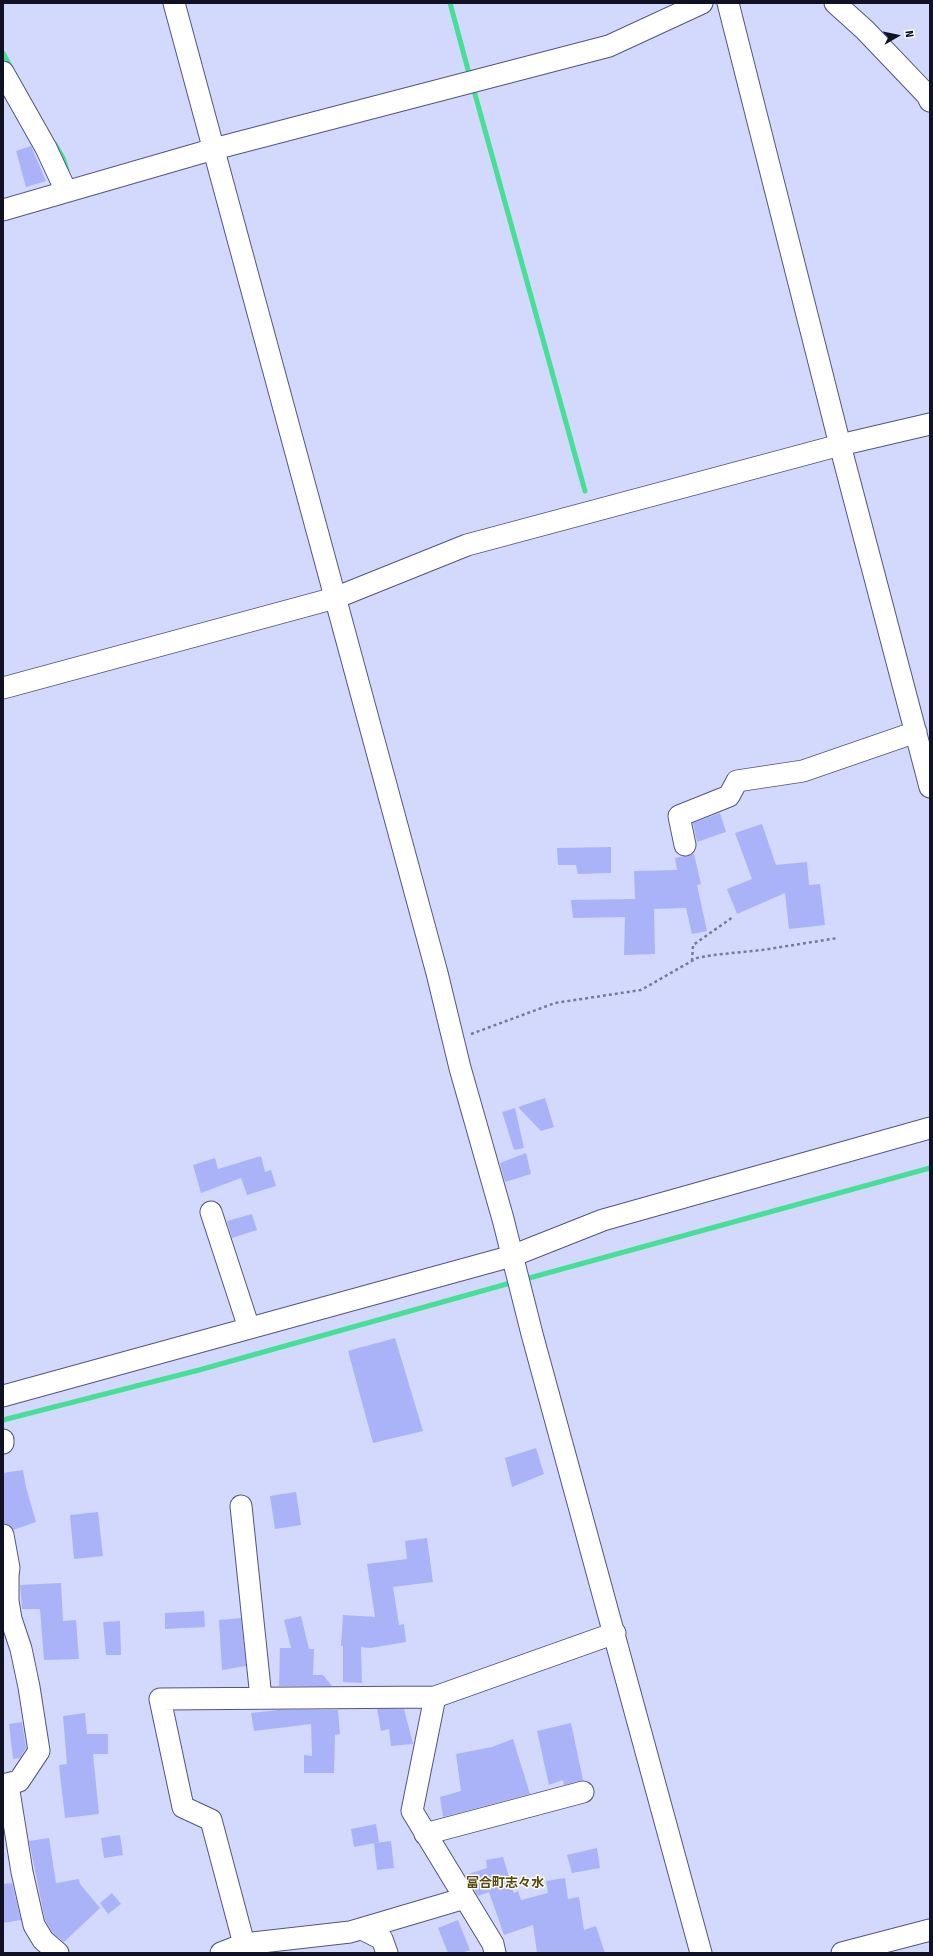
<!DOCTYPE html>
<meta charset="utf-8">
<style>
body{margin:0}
#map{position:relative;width:933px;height:1956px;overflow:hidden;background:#d3d9fc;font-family:"Fira Sans Condensed",sans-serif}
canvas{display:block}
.frame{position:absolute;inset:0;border:4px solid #101125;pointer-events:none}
.north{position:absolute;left:877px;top:16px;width:40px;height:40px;-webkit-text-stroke:3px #fcfcfc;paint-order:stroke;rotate:81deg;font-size:11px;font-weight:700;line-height:16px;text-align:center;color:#101125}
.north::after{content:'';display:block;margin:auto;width:14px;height:18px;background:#101125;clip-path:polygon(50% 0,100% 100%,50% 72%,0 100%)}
</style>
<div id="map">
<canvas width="933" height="1956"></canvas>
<div class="frame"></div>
<div class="north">N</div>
</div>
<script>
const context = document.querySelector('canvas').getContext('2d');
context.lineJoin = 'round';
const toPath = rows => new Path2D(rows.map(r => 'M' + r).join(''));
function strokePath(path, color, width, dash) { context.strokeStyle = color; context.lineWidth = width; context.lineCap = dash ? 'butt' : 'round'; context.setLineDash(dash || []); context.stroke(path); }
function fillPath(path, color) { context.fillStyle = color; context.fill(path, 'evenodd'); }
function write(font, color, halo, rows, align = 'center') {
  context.font = font + ' "Fira Sans Condensed","Noto Sans JP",sans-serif'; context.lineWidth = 3; context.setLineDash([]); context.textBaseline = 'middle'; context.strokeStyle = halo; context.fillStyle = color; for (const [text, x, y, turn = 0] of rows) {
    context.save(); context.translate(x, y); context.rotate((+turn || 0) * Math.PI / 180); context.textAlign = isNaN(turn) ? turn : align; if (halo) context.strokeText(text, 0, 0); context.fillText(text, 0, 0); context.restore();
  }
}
strokePath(toPath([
 [450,3,470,77],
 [3,53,11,68],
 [473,87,585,491],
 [55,144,63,158,67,170],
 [522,1280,930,1168],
 [3,1420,199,1370,514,1282]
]), '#47de96', 5);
fillPath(toPath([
 [31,146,46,181,26,187,16,151],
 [720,813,726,832,697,842,693,823],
 [762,824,776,865,807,862,809,885,820,884,825,925,789,929,785,893,737,914,727,889,752,879,735,833],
 [611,847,611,873,578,874,576,865,558,865,557,848],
 [694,854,701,884,697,885,707,931,692,934,686,908,654,909,655,954,624,955,625,917,573,918,571,900,635,899,634,871,677,870,675,858],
 [545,1098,554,1127,541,1131,518,1107],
 [515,1108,524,1148,514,1150,502,1112],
 [526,1153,531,1174,505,1182,500,1163],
 [261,1156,265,1172,271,1170,276,1186,247,1195,241,1178,201,1193,193,1165,215,1158,218,1169],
 [252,1214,257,1230,232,1238,227,1221],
 [395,1338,423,1431,373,1443,348,1351],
 [536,1448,544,1474,512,1487,505,1458],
 [23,1470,26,1487,36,1522,13,1530,7,1524,4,1523,3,1521,3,1473],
 [296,1492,301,1525,275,1529,270,1496],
 [98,1512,103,1556,74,1559,70,1515],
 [427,1538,433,1582,393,1587,399,1625,404,1624,406,1642,370,1648,361,1647,362,1683,343,1682,343,1646,341,1646,343,1615,375,1617,367,1564,407,1559,405,1541],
 [61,1583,63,1621,76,1620,79,1659,44,1660,40,1609,22,1609,20,1585],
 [204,1611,205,1627,165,1629,165,1613],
 [301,1616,309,1649,314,1649,313,1675,323,1675,332,1686,279,1686,280,1648,291,1648,284,1620],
 [241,1618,246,1666,222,1670,219,1620],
 [120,1621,121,1655,106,1655,103,1622],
 [377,1709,404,1709,413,1744,391,1746,389,1729,381,1731],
 [278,1710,338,1710,340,1734,335,1735,334,1773,304,1773,304,1755,312,1756,311,1724,254,1731,251,1713],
 [85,1713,87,1734,108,1734,108,1754,93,1754,99,1814,65,1818,59,1765,67,1764,63,1716],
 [22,1722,26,1748,20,1758,13,1759,9,1724],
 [571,1723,583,1780,564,1785,563,1780,549,1785,537,1731],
 [513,1739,530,1794,443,1817,440,1797,461,1791,456,1754,492,1747],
 [376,1824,379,1842,354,1847,351,1829],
 [120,1835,123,1855,104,1858,101,1838],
 [49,1838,56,1883,79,1879,80,1884,100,1908,64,1942,52,1932,45,1920,29,1841],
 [391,1841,394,1868,377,1870,374,1843],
 [597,1848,600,1868,572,1873,567,1855],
 [503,1857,514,1893,518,1891,521,1900,548,1893,546,1881,565,1878,568,1899,579,1897,584,1930,596,1926,605,1953,537,1953,533,1925,504,1935,489,1892,478,1896,465,1875,487,1868,486,1860],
 [12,1883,21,1920,3,1923,3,1884],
 [112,1893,121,1904,108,1914,100,1903],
 [458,1920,470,1950,462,1953,448,1953,438,1928]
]), '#aab3f7');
const minor = toPath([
 [174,3,437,973,460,1068,503,1219,532,1334,701,1953],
 [728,3,840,445,930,787],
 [835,3,865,30,927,95,930,101],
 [3,72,46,148,66,191],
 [3,210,214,149,609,46,702,3],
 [3,688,335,598,467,545,840,445,930,424],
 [685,845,679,816,729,796,737,781,803,771,916,732],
 [211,1212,249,1328],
 [3,1396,512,1256,603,1220,930,1128],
 [3,1440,3,1443],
 [241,1506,261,1698],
 [3,1535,9,1568,8,1575,3,1576],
 [435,1697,412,1811,493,1944,495,1953],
 [3,1785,19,1781,39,1751,29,1687,21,1649,11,1619,8,1601,8,1575],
 [8,1785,22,1872,34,1925,43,1940,58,1953],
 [425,1834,583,1792],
 [362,1929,382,1939,387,1953],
 [244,1944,211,1820,183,1807,160,1699,435,1697,615,1633],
 [221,1953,244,1944,350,1932,465,1898],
 [842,1953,930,1930]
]);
strokePath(minor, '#505587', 23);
strokePath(toPath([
 [692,961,693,945,733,917],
 [471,1034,555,1003,641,990,697,958,713,955,762,950,838,938]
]), '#777b97', 2.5, [3, 3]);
strokePath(minor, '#fff', 21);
write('bold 13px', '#564a09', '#fcfcfc', [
 ["富合町志々水",505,1883]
]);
</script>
